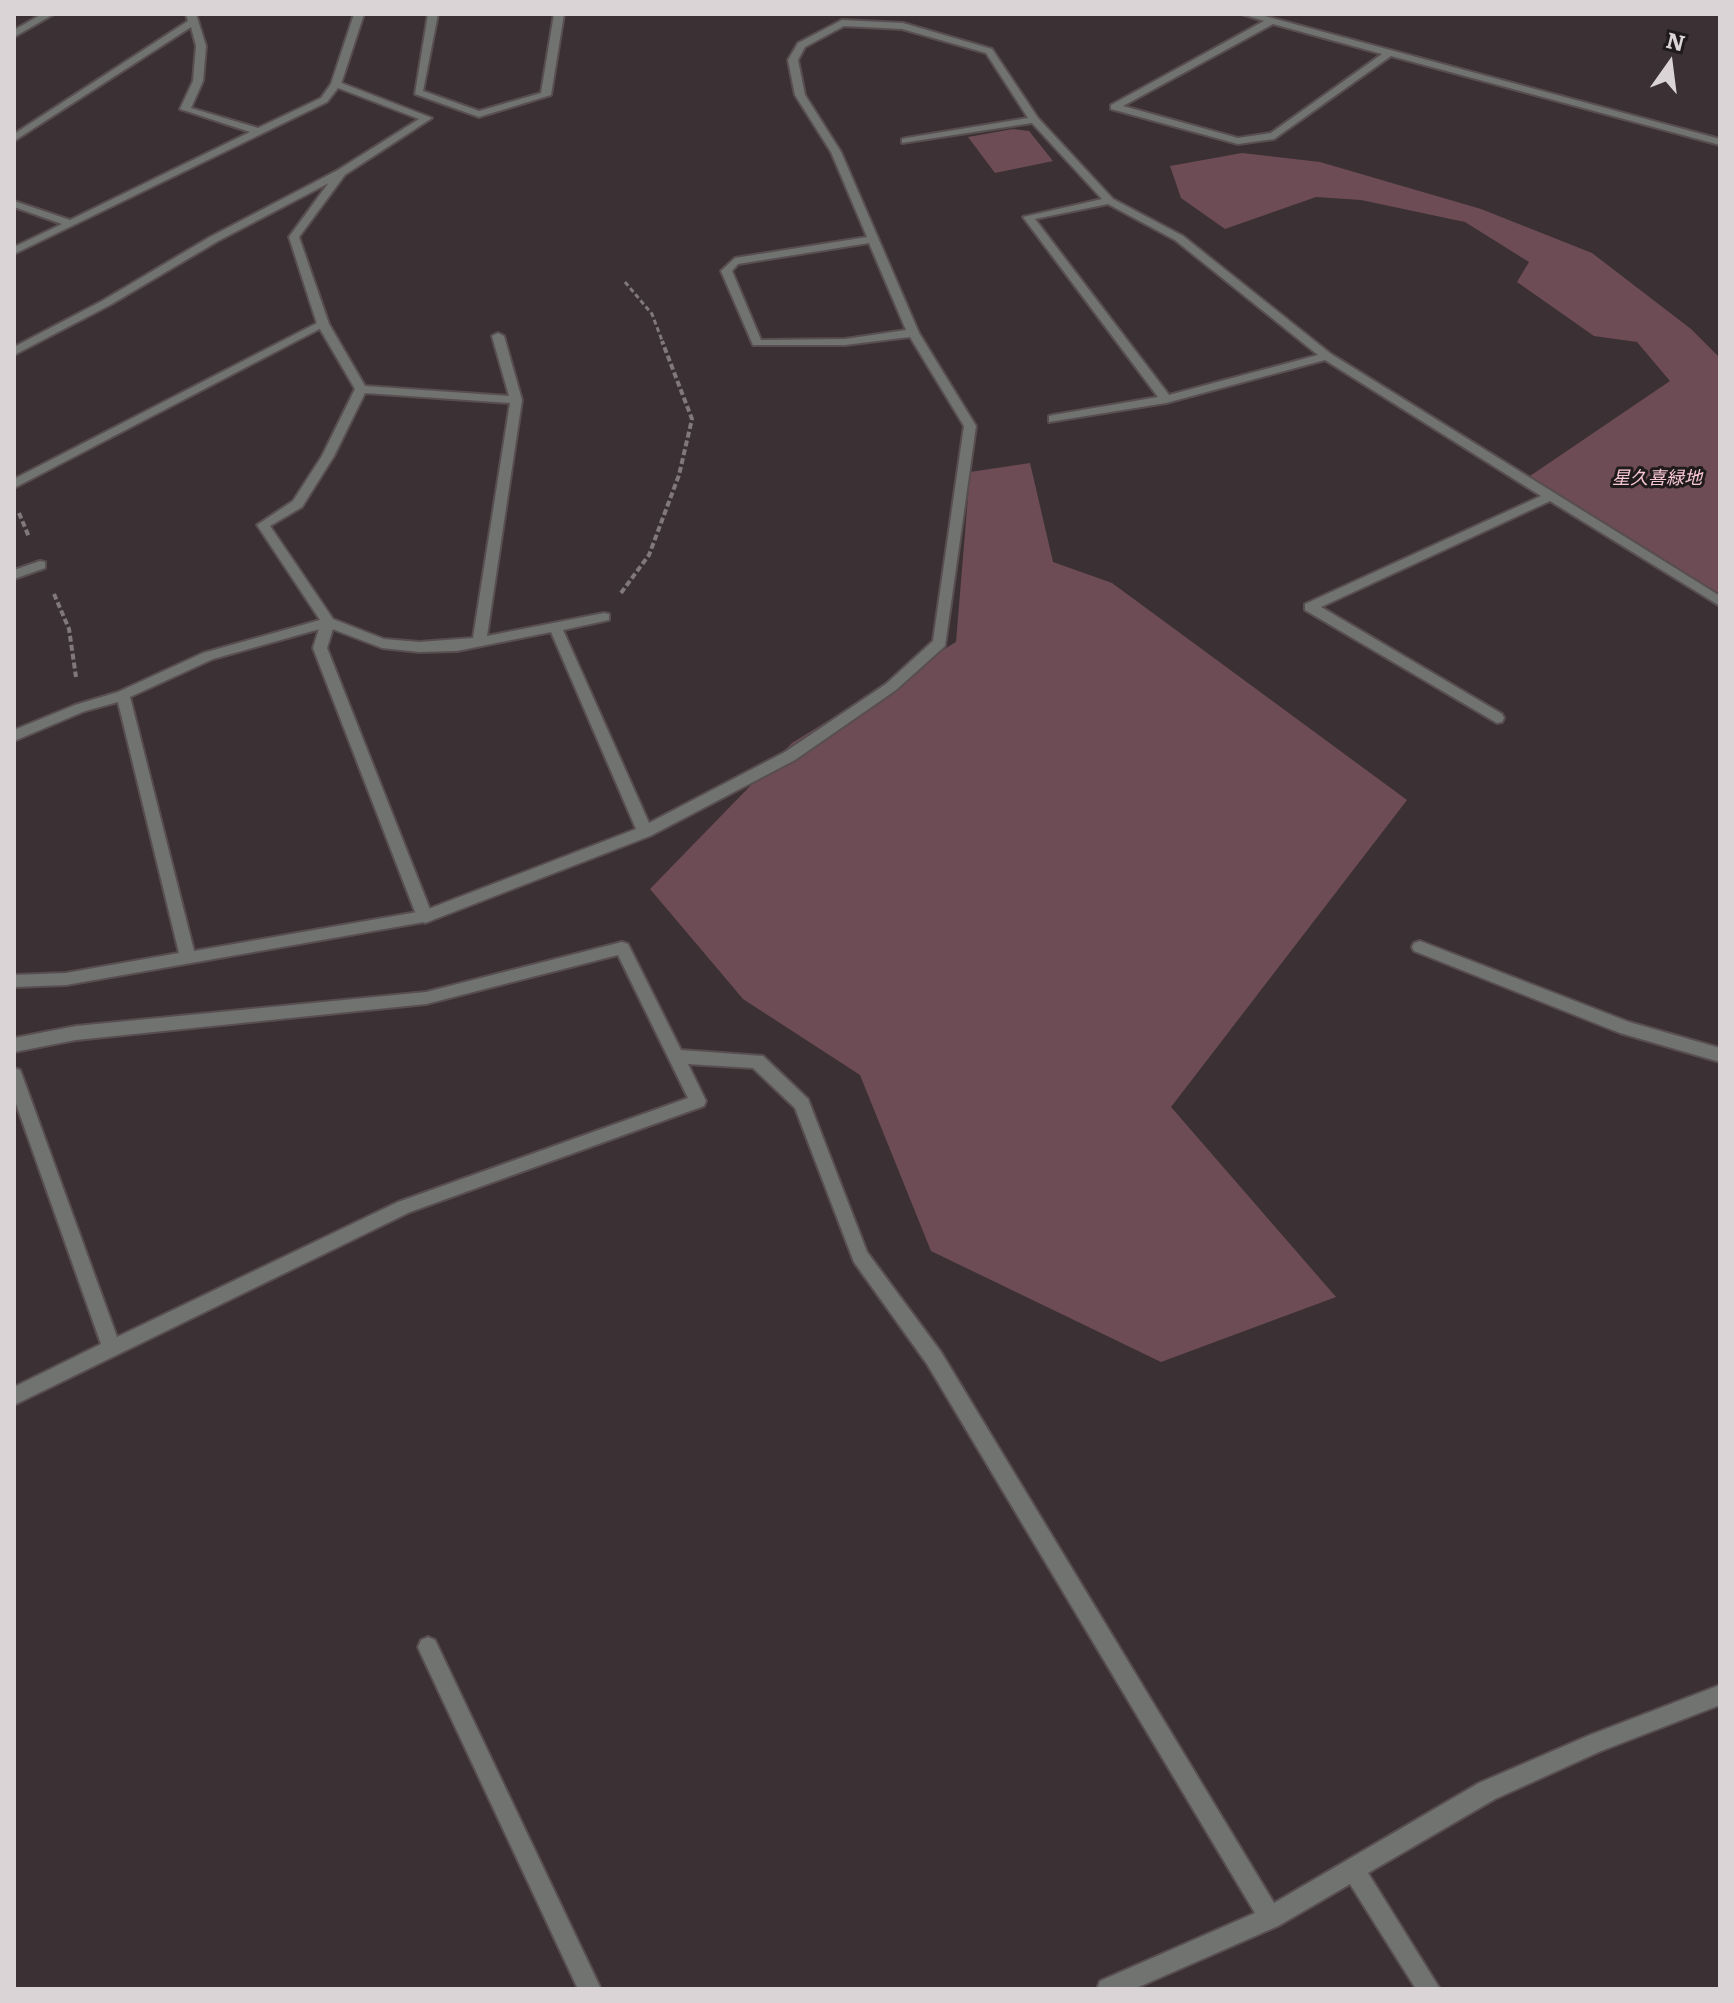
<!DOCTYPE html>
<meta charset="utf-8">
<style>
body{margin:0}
#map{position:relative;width:1734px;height:2003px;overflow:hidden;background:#3b3134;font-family:Literata,serif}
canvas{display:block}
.frame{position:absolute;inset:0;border:16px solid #dbd4d6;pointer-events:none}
.north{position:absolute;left:1630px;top:24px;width:80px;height:80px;-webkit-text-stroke:6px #1f1a1c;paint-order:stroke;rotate:14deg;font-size:22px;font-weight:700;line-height:32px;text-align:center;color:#dbd4d6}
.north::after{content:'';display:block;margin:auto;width:28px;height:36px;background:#dbd4d6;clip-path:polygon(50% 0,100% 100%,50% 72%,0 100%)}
</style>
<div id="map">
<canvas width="1734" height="2003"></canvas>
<div class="frame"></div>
<div class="north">N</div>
</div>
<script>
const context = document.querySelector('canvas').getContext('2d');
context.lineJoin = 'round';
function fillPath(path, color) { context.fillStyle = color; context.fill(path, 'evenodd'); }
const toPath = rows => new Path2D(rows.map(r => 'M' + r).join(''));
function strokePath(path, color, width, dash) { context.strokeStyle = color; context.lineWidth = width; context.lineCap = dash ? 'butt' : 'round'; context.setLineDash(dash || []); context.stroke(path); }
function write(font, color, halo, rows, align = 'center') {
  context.font = font + ' Literata,"Noto Sans JP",serif'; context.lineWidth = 6; context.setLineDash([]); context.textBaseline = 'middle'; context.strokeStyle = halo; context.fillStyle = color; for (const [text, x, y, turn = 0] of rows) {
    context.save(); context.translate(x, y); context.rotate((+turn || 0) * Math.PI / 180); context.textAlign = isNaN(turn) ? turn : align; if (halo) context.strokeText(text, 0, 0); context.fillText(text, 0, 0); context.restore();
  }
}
fillPath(toPath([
 [1013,129,1029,131,1053,161,995,173,968,137],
 [1242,153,1320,162,1481,209,1592,253,1691,329,1720,358,1720,594,1530,476,1670,381,1637,342,1594,336,1517,282,1529,262,1465,222,1361,200,1316,197,1225,229,1181,198,1170,166],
 [1030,463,1053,562,1112,583,1407,800,1171,1107,1336,1297,1161,1362,931,1251,860,1075,743,999,650,889,792,743,956,642,970,472]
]), '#6e4c55');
const service = toPath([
 [333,82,339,82,432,118,346,174,218,241,110,305,14,355,14,347,102,301,210,237,338,170,419,119,333,86,333,82],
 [319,322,329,324,14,488,14,479,319,322],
 [40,561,45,562,45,568,14,579,14,570,40,561],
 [328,617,335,622,327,648,433,917,430,921,425,923,417,917,313,648,321,622,328,617]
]);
const minor = toPath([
 [42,14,54,14,14,37,14,30,42,14],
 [186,14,196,14,206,46,203,81,191,108,258,128,321,98,331,84,354,14,364,14,341,84,327,102,14,254,14,247,62,224,14,207,14,201,70,220,250,132,180,109,193,81,196,46,191,27,14,141,14,134,188,21,186,14],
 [428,14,438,14,423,91,479,111,541,93,554,14,564,14,551,95,479,117,415,94,428,14],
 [1242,14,1257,14,1720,139,1720,145,1391,56,1274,139,1238,144,1111,109,1111,105,1264,21,1242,14],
 [1273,24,1382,54,1271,133,1238,138,1123,106,1273,24],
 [842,20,903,23,992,49,1038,118,1113,199,1183,236,1331,354,1720,596,1720,606,1550,501,1321,607,1502,714,1504,718,1502,722,1497,723,1305,610,1305,604,1541,496,1325,360,1166,403,1049,422,1049,416,1053,415,1158,397,1023,217,1102,199,1032,123,902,143,902,139,906,138,1028,118,986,53,902,29,844,26,805,47,798,60,805,95,841,152,919,333,976,426,945,646,896,690,795,760,650,836,430,921,66,985,14,987,14,975,66,973,179,953,118,702,85,711,14,741,14,730,75,705,118,692,203,653,320,620,257,525,293,501,322,456,355,389,317,324,289,237,338,170,347,172,299,237,329,324,365,386,509,396,492,336,498,333,504,336,522,400,487,636,604,613,609,614,609,620,563,630,649,823,785,752,886,684,933,641,964,426,910,337,845,345,753,345,721,271,735,258,867,237,831,152,795,95,788,60,798,43,842,20],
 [1108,204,1175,240,1318,355,1169,395,1035,219,1108,204],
 [869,243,906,330,845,339,761,340,732,271,738,264,869,243],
 [365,393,510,403,473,638,419,642,384,639,333,619,270,526,302,507,334,456,365,393],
 [327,627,382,648,419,652,457,651,551,632,636,829,423,911,194,951,130,697,213,659,327,627],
 [1420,941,1629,1022,1720,1048,1720,1062,1620,1033,1414,951,1412,947,1414,943,1420,941],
 [622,942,628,944,681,1050,763,1056,808,1099,867,1252,941,1352,1274,1903,1479,1783,1590,1735,1720,1685,1720,1705,1601,1751,1495,1799,1368,1873,1440,1989,1416,1989,1350,1884,1278,1926,1134,1989,1097,1989,1100,1981,1255,1913,927,1364,854,1262,795,1108,753,1068,688,1064,706,1101,704,1106,410,1212,14,1405,14,1387,101,1344,14,1098,14,1068,20,1070,22,1075,117,1337,398,1202,688,1098,618,955,426,1004,76,1040,14,1052,14,1038,76,1026,426,992,622,942],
 [428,1637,435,1640,601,1989,578,1989,421,1654,418,1647,421,1640,428,1637]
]);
strokePath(service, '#584e51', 4);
strokePath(minor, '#584e51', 4);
strokePath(toPath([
 [625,282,652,314,663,343]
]), '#81787b', 3, [5, 3]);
strokePath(toPath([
 [19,513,29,537],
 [621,593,649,555,679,475,692,419,662,341],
 [54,594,69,629,76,677]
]), '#81787b', 4, [6, 3]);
fillPath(service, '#707370');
fillPath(minor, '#707370');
write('italic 18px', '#f9c8d5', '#1f1a1c', [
 ["星久喜緑地",1657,479]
]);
</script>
